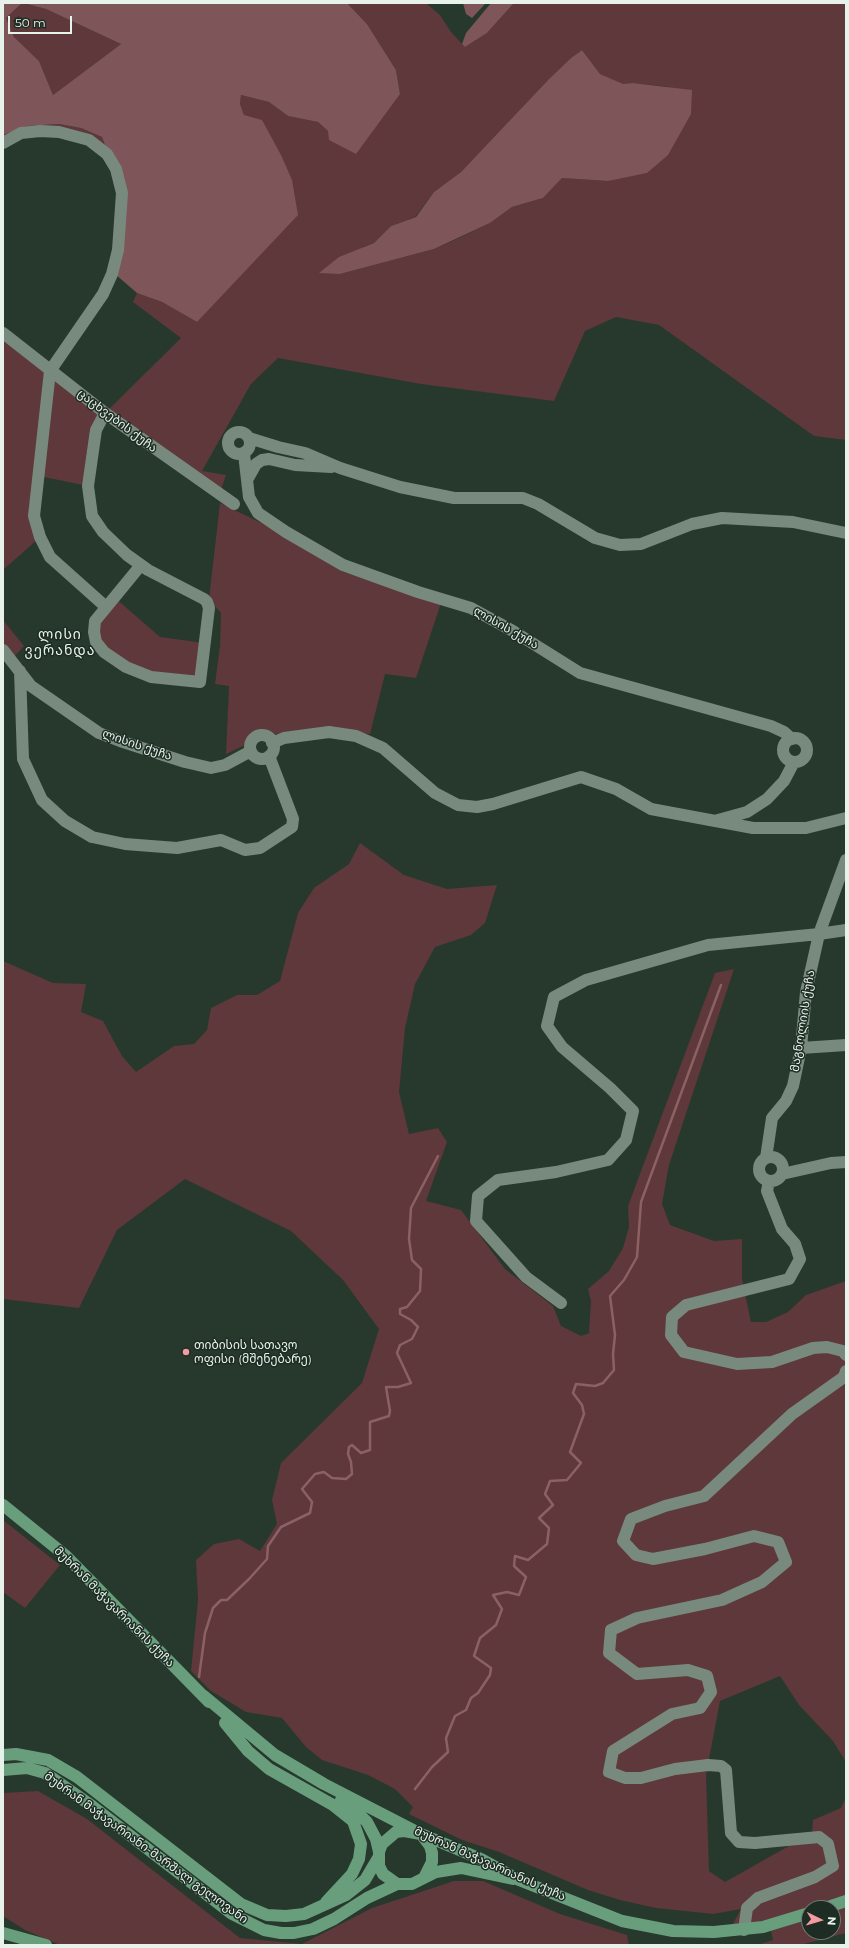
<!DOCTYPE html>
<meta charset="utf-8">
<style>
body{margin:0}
#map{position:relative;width:849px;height:1948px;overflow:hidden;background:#27382d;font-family:Montserrat,sans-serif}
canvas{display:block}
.frame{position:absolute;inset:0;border:4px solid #e7f2eb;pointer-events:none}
.north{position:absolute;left:801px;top:1900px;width:40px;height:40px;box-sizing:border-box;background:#1d2d23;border:1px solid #6e7c73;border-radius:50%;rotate:95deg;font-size:11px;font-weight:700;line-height:16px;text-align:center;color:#e7f2eb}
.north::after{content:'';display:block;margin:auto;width:14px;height:18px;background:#f49aa2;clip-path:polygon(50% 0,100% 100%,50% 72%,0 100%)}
.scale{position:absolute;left:8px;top:16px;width:64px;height:18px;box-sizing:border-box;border:2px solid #e7f2eb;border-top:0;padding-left:5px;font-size:12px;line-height:14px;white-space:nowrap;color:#e7f2eb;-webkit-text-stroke:3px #1d2d23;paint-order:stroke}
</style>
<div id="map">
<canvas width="849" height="1948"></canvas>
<div class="frame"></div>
<div class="north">N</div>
<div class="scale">50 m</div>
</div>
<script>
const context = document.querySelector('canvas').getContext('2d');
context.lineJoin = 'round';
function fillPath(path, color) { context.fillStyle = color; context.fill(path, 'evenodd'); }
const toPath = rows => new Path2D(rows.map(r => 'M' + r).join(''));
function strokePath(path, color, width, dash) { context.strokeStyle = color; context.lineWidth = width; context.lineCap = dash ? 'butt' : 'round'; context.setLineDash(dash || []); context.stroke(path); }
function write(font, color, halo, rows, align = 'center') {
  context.font = font + ' Montserrat,"Noto Sans Georgian",sans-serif'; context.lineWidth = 3; context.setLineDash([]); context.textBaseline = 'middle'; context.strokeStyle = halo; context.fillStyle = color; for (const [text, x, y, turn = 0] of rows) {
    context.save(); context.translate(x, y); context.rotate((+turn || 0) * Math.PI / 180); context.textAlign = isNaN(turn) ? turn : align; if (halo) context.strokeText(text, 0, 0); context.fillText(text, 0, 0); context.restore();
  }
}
fillPath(toPath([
 [22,3,46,9,121,44,53,95,39,61,14,37,6,18],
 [347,3,426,3,440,15,451,32,465,47,487,33,514,3,846,3,846,440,814,436,659,325,616,317,585,331,554,401,421,384,278,358,251,384,202,471,226,475,221,490,105,413,88,486,39,476,50,371,105,413,181,338,133,302,137,293,162,302,197,322,244,115,240,104,241,95,269,102,288,116,318,122,328,131,400,94,396,70,367,24],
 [582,50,600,74,623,85,633,83,670,87,608,181,562,178,543,198,512,207,490,223,457,239,434,249,340,274,363,247,374,243,391,226,415,217,434,192,461,172,549,79,571,58],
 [59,124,81,128,102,137,107,154,89,140,40,131,3,143,3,135,27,126],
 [4,339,47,374,38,539,3,570],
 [220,503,284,534,343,572,441,603,416,678,385,674,370,734,324,728,275,734,266,729,251,733,245,745,226,754,229,686,215,684,220,646,221,613,209,599],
 [114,597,160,637,204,643,200,682,151,677,104,652,95,621],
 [3,620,24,646,14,657,3,644],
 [360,843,404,875,447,889,497,885,485,923,471,935,435,947,415,984,405,1028,399,1092,409,1134,438,1128,447,1142,426,1201,461,1210,505,1269,553,1306,561,1326,581,1336,589,1333,591,1301,588,1289,609,1271,623,1248,629,1227,628,1206,715,973,734,969,669,1165,662,1204,670,1225,714,1241,742,1239,742,1279,751,1322,766,1322,788,1312,806,1295,846,1281,846,1762,833,1741,799,1705,780,1676,720,1701,706,1775,709,1871,725,1882,812,1833,813,1820,841,1808,846,1797,846,1901,825,1908,809,1908,729,1931,741,1909,713,1914,656,1908,620,1900,588,1890,499,1852,462,1840,409,1814,413,1807,395,1789,368,1775,322,1760,306,1747,282,1718,246,1712,211,1691,191,1671,198,1600,196,1560,214,1544,239,1539,260,1551,277,1524,272,1500,281,1463,362,1383,379,1329,343,1280,291,1231,185,1179,117,1230,79,1308,3,1299,3,961,53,983,86,984,81,1012,103,1021,122,1056,136,1072,174,1046,194,1044,207,1030,211,1008,237,995,257,995,280,981,298,913,314,888,349,864],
 [3,1520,60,1565,25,1608,3,1592],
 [38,1791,87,1819,240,1938,302,1944,372,1908,454,1881,483,1881,560,1914,627,1935,629,1945,60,1945,25,1930,3,1916,3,1793],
 [846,1907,846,1933,800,1945,757,1945,773,1940,771,1931,809,1919,809,1932,833,1932,833,1912]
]), '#5e383b');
fillPath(toPath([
 [3,3,22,3,6,18,14,37,39,61,53,95,121,44,46,9,23,3,347,3,367,24,396,70,400,94,356,154,329,140,328,131,318,122,288,116,269,102,241,95,240,104,244,115,262,120,281,155,292,180,298,215,197,322,162,302,137,293,115,274,122,194,102,137,81,128,59,124,27,126,3,135],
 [463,3,486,3,472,18,466,14],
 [491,3,514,3,487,33,465,47,462,44,466,33],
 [582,50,600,74,623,84,633,83,692,90,691,114,668,155,647,173,608,181,562,178,543,198,512,207,490,223,434,249,340,274,319,273,339,257,374,243,391,226,416,217,434,192,461,172,549,79,571,58]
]), '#7e5558');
strokePath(toPath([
 [199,1677,205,1633,213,1608,221,1600,227,1600,249,1579,267,1559,268,1546,281,1527,310,1513,312,1502,302,1489,315,1474,324,1472,332,1478,346,1479,352,1474,351,1462,348,1454,349,1447,352,1445,361,1453,370,1450,370,1422,389,1416,390,1411,386,1387,398,1387,411,1383,397,1353,400,1345,412,1339,418,1327,411,1320,400,1314,400,1309,407,1307,420,1291,421,1269,412,1260,409,1239,411,1208,438,1156],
 [415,1789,432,1767,448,1752,446,1738,455,1716,466,1710,471,1698,478,1693,490,1675,491,1668,474,1656,480,1638,496,1625,502,1609,493,1595,507,1592,519,1595,526,1577,514,1566,515,1556,528,1560,547,1544,549,1528,539,1518,553,1505,545,1494,550,1481,567,1480,581,1463,570,1452,584,1414,582,1405,573,1393,576,1384,595,1386,603,1383,614,1370,613,1354,615,1335,610,1296,624,1280,637,1257,641,1202,721,985]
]), '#8b6164', 2.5);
strokePath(toPath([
 [3,143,21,133,40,131,59,132,89,140,107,154,116,169,122,193,118,250,112,274,103,294,50,371,34,516,40,537,50,557,106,607],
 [3,333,105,413,234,504],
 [105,413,96,430,88,486,92,516,103,532,127,555,148,570,204,599,207,602,209,608,200,682,151,677,126,667,104,652,96,642,94,632,95,621,141,565],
 '228 443a11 11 0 1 1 22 0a11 11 0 1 1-22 0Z',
 [249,438,278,447,305,453,340,468,400,487,454,498,523,498,538,504,595,538,620,545,641,544,692,524,722,518,793,522,846,533],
 [244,454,249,497,258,513,286,532,343,565,418,592,471,608,513,631,580,673,771,726,784,732,792,739],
 [247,480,256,464,262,460,269,459,295,465,331,467],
 [3,650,31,686,99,733,120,741,185,762,211,768,225,765,251,751],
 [20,671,23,759,42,800,65,821,92,837,125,844,177,848,221,840,245,850,260,848,292,827,293,819,269,756],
 '250 747a12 12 0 1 1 24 0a12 12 0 1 1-24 0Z',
 '783 750a12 12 0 1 1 24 0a12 12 0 1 1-24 0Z',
 [272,743,284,738,329,732,356,736,383,748,435,793,458,805,477,807,493,804,581,777,616,789,651,809,753,828,806,828,846,818],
 [718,820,747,812,767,799,784,781,794,762],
 [801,1048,846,1045],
 '759 1169a12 12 0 1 1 24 0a12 12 0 1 1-24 0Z',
 [766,1158,772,1118,786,1101,793,1086,801,1048,806,992,819,934,846,860],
 [782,1174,831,1163,846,1162],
 [769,1181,767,1191,782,1229,795,1244,800,1259,789,1279,686,1305,672,1317,671,1335,684,1352,737,1364,772,1362,813,1348,827,1347,843,1351,846,1355],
 [561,1303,526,1277,476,1221,478,1196,498,1180,556,1172,608,1160,626,1140,633,1111,610,1088,562,1047,547,1026,554,997,586,980,708,945,819,934,846,930],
 [744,1930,747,1908,758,1898,815,1877,833,1866,828,1844,819,1837,755,1843,739,1842,731,1833,726,1770,721,1766,708,1765,675,1769,641,1778,625,1778,609,1772,613,1751,672,1714,700,1708,711,1692,707,1676,688,1670,637,1674,609,1653,611,1630,637,1618,722,1600,762,1582,786,1562,778,1542,754,1536,705,1549,653,1559,636,1555,623,1541,631,1519,665,1506,704,1496,792,1414,844,1377,846,1371]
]), '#778a7d', 12);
strokePath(toPath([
 [3,1505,66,1556,209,1702],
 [204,1696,275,1755,324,1784,421,1834,481,1859,519,1880,622,1921,673,1931,714,1932,763,1927,809,1913],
 [225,1723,248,1751,269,1769,333,1805,353,1821,361,1844,359,1859,352,1874,326,1902],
 [3,1755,16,1754,48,1760,77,1777,241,1904,267,1915,286,1916,304,1914,346,1895,365,1880,378,1858],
 [3,1770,27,1768,45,1773,92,1806,232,1914,264,1930,281,1933,294,1933,313,1929,334,1919,367,1898,397,1884],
 [341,1800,352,1807,367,1822,376,1839,379,1852],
 [425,1876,432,1862,432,1853,430,1846,421,1834,404,1831,396,1832,382,1844,379,1852,379,1866,383,1874,397,1884,412,1884,436,1872,461,1868,513,1879],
 [825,1908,846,1901],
 [3,1933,46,1945]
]), '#699e7d', 12);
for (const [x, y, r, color] of [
 [186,1352,4,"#f49aa2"]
]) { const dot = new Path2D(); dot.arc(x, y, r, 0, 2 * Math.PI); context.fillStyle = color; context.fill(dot); strokePath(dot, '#1d2d23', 1.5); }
write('12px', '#e7f2eb', '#1d2d23', [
 ["ცაცხვების ქუჩა",117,421,37],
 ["ლისის ქუჩა",506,628,30],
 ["ლისის ქუჩა",137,745,19],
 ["მაგნოლიის ქუჩა",803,1021,-81],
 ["მუხრან მაჭავარიანის ქუჩა",114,1607,45],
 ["მუხრან მაჭავარიანი-მარშალ გელოვანი",146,1848,36],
 ["მუხრან მაჭავარიანის ქუჩა",490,1864,24]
]);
write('12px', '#e7f2eb', '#1d2d23', [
 ["თიბისის სათავო",194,1345],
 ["ოფისი (მშენებარე)",194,1359]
], 'left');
context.letterSpacing = '1px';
write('14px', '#e7f2eb', '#1d2d23', [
 ["ლისი",60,635],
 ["ვერანდა",60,651]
]);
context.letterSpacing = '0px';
</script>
